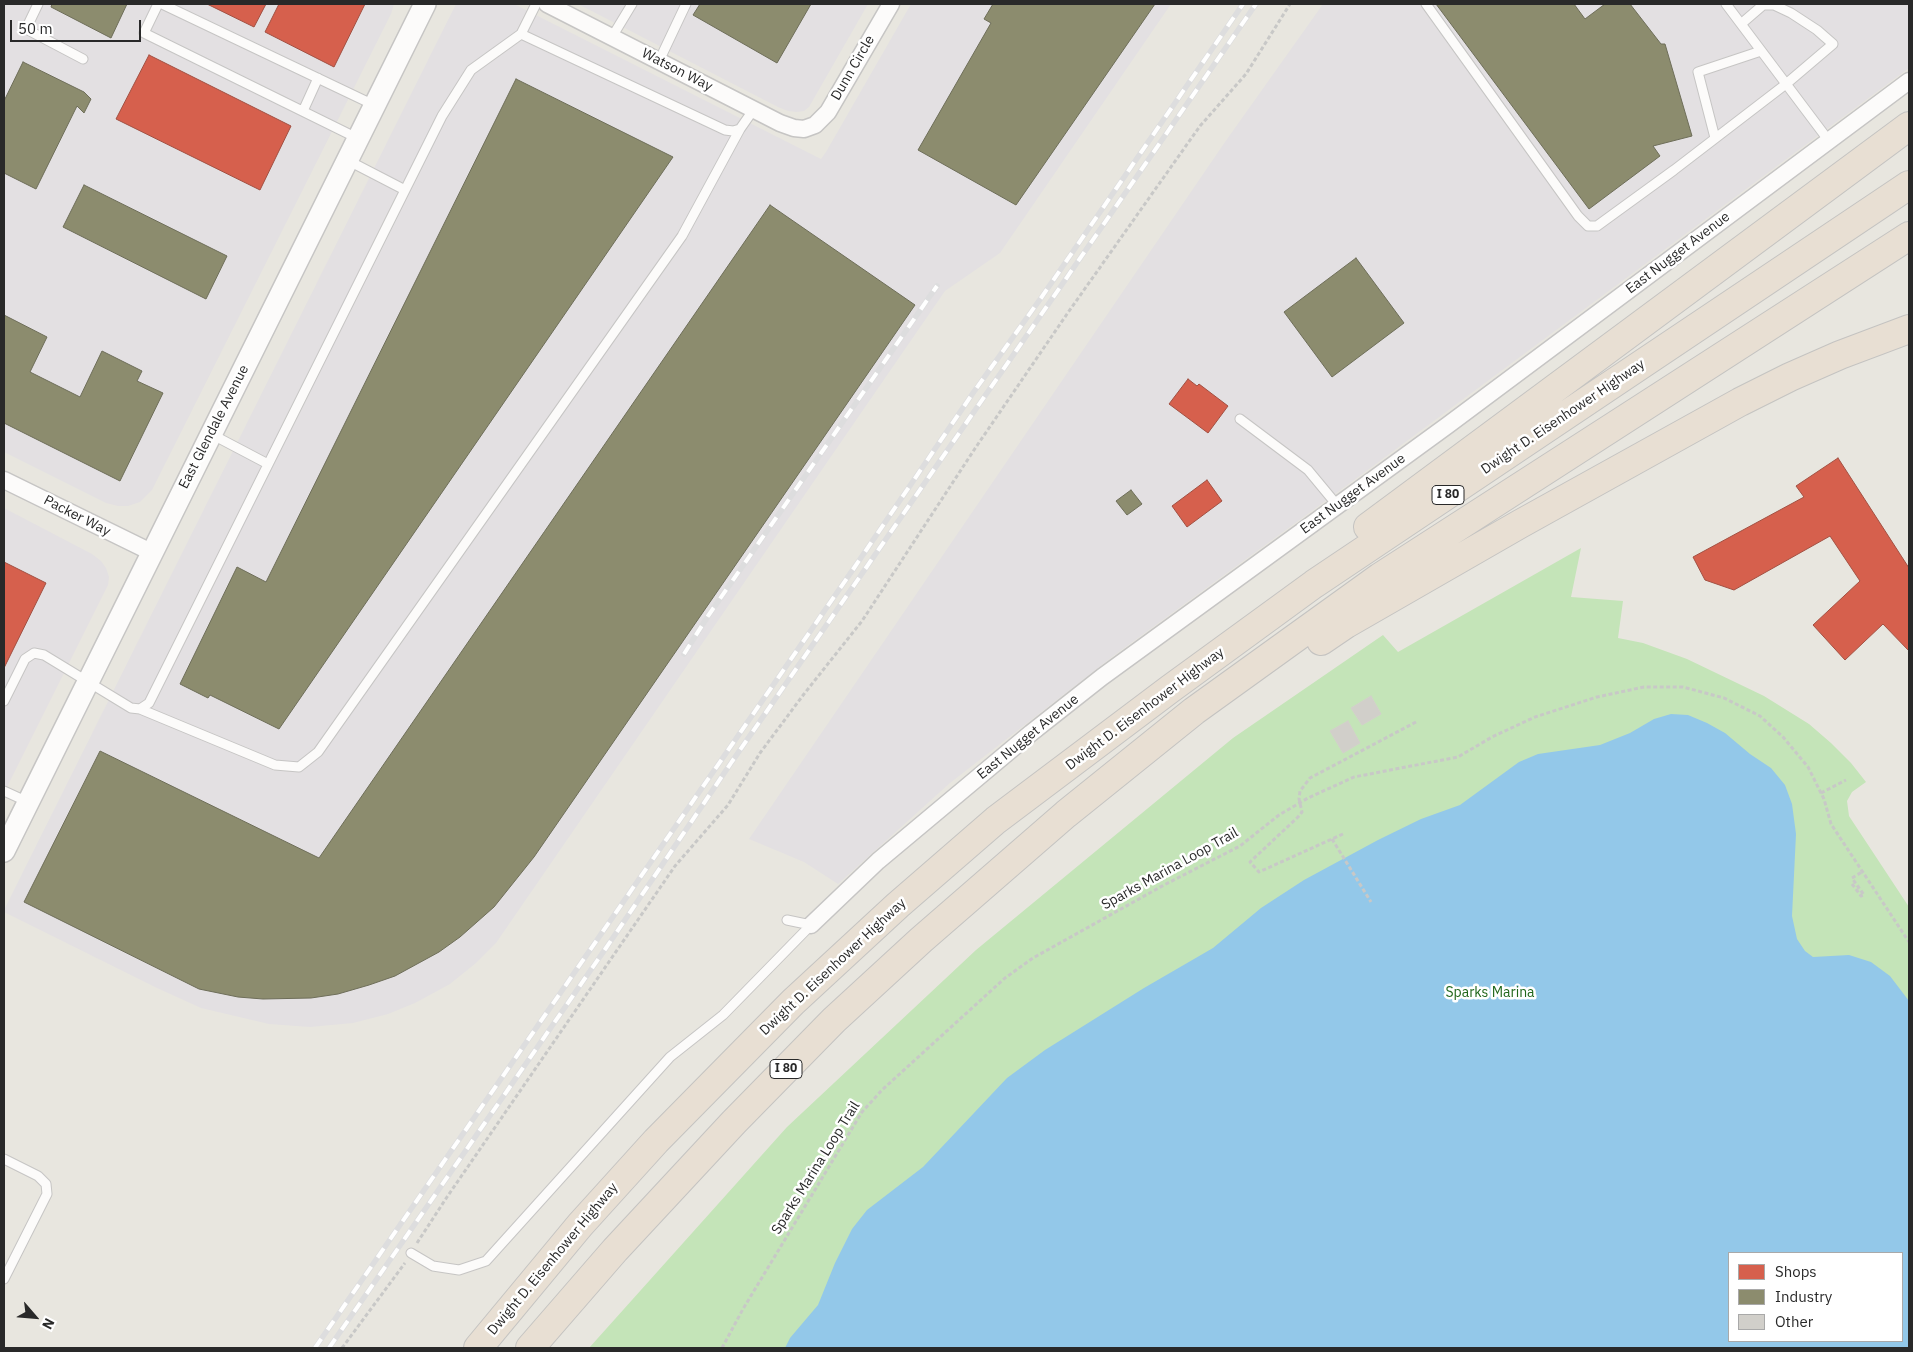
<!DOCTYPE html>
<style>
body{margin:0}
#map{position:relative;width:1913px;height:1352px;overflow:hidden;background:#e8e6df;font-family:"IBM Plex Sans",sans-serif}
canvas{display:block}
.frame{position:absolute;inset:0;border:5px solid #292929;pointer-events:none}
.legend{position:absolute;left:1728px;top:1252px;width:175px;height:90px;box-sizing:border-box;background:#fff;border:1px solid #a9a9a9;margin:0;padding:6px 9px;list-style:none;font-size:15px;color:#292929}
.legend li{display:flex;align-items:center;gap:10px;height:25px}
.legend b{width:25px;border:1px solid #a9a9a9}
.north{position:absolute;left:10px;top:1292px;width:50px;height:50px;-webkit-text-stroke:4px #fff;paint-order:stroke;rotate:117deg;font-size:14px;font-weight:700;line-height:20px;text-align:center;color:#292929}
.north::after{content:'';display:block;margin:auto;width:18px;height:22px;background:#292929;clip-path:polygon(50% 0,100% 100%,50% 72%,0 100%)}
.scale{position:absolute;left:10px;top:20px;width:131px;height:22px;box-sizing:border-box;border:2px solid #292929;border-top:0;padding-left:6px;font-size:15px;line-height:18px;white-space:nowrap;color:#292929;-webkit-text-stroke:4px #fff;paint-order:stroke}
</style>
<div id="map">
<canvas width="1913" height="1352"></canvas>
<div class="frame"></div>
<ul class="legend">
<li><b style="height:14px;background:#d6604d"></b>Shops</li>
<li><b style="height:14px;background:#8c8c6e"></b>Industry</li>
<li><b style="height:14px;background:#d1cfca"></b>Other</li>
</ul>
<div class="north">N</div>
<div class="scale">50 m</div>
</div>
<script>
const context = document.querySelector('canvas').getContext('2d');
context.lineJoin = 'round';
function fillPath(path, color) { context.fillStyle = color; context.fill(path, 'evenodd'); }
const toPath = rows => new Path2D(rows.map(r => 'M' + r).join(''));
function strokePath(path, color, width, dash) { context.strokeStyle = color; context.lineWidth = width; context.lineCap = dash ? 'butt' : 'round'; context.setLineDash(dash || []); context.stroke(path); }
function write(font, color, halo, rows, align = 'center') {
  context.font = font + ' "IBM Plex Sans",sans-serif'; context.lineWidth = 5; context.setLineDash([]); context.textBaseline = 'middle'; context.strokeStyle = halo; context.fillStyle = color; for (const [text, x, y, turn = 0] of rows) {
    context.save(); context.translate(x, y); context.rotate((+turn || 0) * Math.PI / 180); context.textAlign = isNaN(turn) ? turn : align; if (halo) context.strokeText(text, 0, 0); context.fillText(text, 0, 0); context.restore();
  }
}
fillPath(toPath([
 [4,4,394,4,391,14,152,490,140,502,128,506,118,506,106,503,4,452],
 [456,4,514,4,821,159,826,152,911,4,1171,4,1000,253,945,291,496,943,476,963,450,984,415,1003,388,1014,353,1023,310,1027,269,1024,201,1008,157,988,4,912,4,910],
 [578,4,868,4,809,107,804,111,797,112,788,111,778,107],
 [1323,4,1909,4,1909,68,1361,475,1112,657,950,783,838,884,804,862,749,839,1225,142],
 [4,508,92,554,101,561,106,568,109,577,108,585,4,793]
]), '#e3e0e2');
fillPath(toPath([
 [1581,548,1571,597,1623,601,1618,638,1643,643,1687,659,1764,696,1809,724,1831,743,1851,763,1866,782,1852,792,1847,801,1849,816,1909,907,1909,1348,589,1348,787,1127,976,950,1233,738,1383,635,1398,652],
 [1729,1253,1902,1253,1902,1341,1729,1341]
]), '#c4e4b8');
fillPath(toPath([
 [1671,714,1688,715,1707,723,1725,733,1750,754,1771,768,1785,785,1792,804,1796,834,1792,916,1797,939,1805,951,1813,957,1849,955,1871,962,1890,976,1909,1001,1909,1348,785,1348,790,1338,818,1305,835,1263,852,1229,867,1210,923,1167,1007,1078,1045,1050,1144,988,1213,948,1261,908,1304,880,1378,840,1421,819,1460,805,1519,762,1538,754,1600,745,1630,733,1654,719],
 [1729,1253,1902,1253,1902,1341,1729,1341]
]), '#93c8e9');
const shops = toPath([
 [207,4,266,4,254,27,207,4],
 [279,4,365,4,334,67,265,32,279,4],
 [149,55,291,126,260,190,116,119,149,55],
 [1188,379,1197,386,1199,384,1228,406,1208,433,1169,404,1188,379],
 [1838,458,1909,568,1909,651,1883,624,1845,660,1813,625,1860,581,1830,536,1734,590,1705,580,1693,557,1804,497,1796,486,1838,458],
 [1207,480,1222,501,1187,527,1172,506,1207,480],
 [4,562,46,583,4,668,4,562]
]);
fillPath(shops, '#d6604d');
strokePath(shops, '#a25042', 1);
const industry = toPath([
 [52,4,127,4,111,38,51,7,52,4],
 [700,4,811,4,777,63,693,15,700,4],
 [993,4,1155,4,1016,205,918,150,991,23,984,19,993,4],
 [1436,4,1574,4,1585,19,1605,4,1630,4,1661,44,1665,44,1692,136,1653,146,1660,156,1589,209,1436,4],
 [23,62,84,92,91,99,84,113,77,106,36,189,4,173,4,101,23,62],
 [516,79,673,157,279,729,210,695,208,698,180,684,237,567,266,582,516,79],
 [84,185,227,256,206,299,63,227,84,185],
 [770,205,915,305,534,857,494,907,460,937,439,952,395,976,369,985,338,994,311,998,263,999,238,997,199,989,24,902,100,751,319,858,770,205],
 [1356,258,1404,323,1332,377,1284,312,1356,258],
 [4,315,47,337,30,372,80,397,102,351,142,371,137,381,163,393,120,481,4,423,4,315],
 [1131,490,1142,504,1127,515,1116,501,1131,490]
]);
fillPath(industry, '#8c8c6e');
strokePath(industry, '#6e6e59', 1);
const building = toPath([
 [1371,696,1381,714,1362,725,1351,708,1371,696],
 [1348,721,1360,743,1343,753,1330,731,1348,721]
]);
fillPath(building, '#d1cfca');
strokePath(building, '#d3d1cb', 1);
const service = toPath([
 [38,4,26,29,83,59],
 [158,4,144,33,357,138],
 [162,4,374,105],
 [1426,4,1578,216,1588,226,1597,226,1674,170,1786,84,1833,44,1817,30,1791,13,1774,5,1763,5,1741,24],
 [1726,4,1829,141],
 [521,34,725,130,733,131,740,129,754,109],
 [612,37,632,4],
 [659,61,686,4],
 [303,111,318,78],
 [1715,138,1698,72,1761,51],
 [347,160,405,190],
 [1240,419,1308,470,1337,505],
 [211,434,268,464],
 [4,701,25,659,34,653,44,655,131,708,140,709,149,703,442,116,471,70,521,34,536,4],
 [140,709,275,765,299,767,318,752,682,236,740,129],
 [4,791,28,802],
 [787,920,811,925],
 [4,1159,38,1176,46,1184,47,1194,4,1279],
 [411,1253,433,1266,459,1270,486,1261,670,1057,723,1015,811,925]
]);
const minor = toPath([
 [547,4,780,123,794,128,804,129,815,125,828,112,891,4],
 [4,480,151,552],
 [811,925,878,861,1031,733,1102,677,1448,425,1909,81]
]);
const tertiary = toPath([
 [4,851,425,4]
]);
const motorway = toPath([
 [1368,527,1909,126],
 [1321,641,1346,624,1520,524,1740,402,1790,377,1840,355,1909,329],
 [478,1348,580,1225,656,1141,793,1002,898,905,996,820,1170,689,1314,584,1909,185],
 [530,1348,615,1250,734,1122,834,1020,921,940,1066,814,1194,711,1380,577,1909,236]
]);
strokePath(service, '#c6c5c4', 11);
strokePath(minor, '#c6c5c4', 19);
strokePath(tertiary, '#c6c5c4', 24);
strokePath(motorway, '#c4c3c1', 30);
strokePath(toPath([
 [1821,793,1846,780],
 [1343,834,1259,872,1250,862,1298,817,1302,812,1299,799,1300,791,1310,778,1416,722],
 [1332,839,1371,902],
 [1852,884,1861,896,1864,895,1852,878,1862,872],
 [417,1243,447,1197,675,866,728,805,760,753,804,694,862,621,976,447,1067,314,1200,126,1246,74,1290,4],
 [342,1348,405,1263],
 [722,1348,743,1309,862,1112,882,1090,1005,978,1033,958,1164,885,1240,846,1279,815,1308,798,1354,777,1458,757,1492,737,1535,717,1597,697,1644,687,1683,687,1724,698,1760,716,1783,737,1808,767,1824,799,1831,824,1909,942]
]), '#c8c8c7', 3, [4, 2.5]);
strokePath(service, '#fcfbfa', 9);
strokePath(minor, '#fcfbfa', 16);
strokePath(tertiary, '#fcfbfa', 21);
strokePath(motorway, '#e8dfd3', 28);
const rail = toPath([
 [684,654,708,616,937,286],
 [315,1348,854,568,973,393,1041,298,1243,4],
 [329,1348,606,948,731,763,1256,4]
]);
strokePath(rail, '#ddddde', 5.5);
strokePath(rail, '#fff', 4, [11]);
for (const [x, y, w] of [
 [1448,495,32],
 [786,1069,32]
]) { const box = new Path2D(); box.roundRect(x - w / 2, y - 9.5, w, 19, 4); context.fillStyle = '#fff'; context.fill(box); strokePath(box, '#292929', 1); }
write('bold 12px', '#292929', null, [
 ["I 80",1448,495],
 ["I 80",786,1069]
]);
write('14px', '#292929', '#fff', [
 ["Dunn Circle",853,68,-60],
 ["Watson Way",677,70,27],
 ["East Nugget Avenue",1678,253,-37],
 ["Dwight D. Eisenhower Highway",1563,417,-34],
 ["East Glendale Avenue",214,427,-63],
 ["East Nugget Avenue",1353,494,-36],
 ["Packer Way",77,516,27],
 ["Dwight D. Eisenhower Highway",1145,709,-37],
 ["East Nugget Avenue",1028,737,-39],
 ["Sparks Marina Loop Trail",1170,869,-29],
 ["Dwight D. Eisenhower Highway",833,967,-43],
 ["Sparks Marina Loop Trail",816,1168,-58],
 ["Dwight D. Eisenhower Highway",553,1259,-50]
]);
write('14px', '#20661a', '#fff', [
 ["Sparks Marina",1490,993]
]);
</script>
